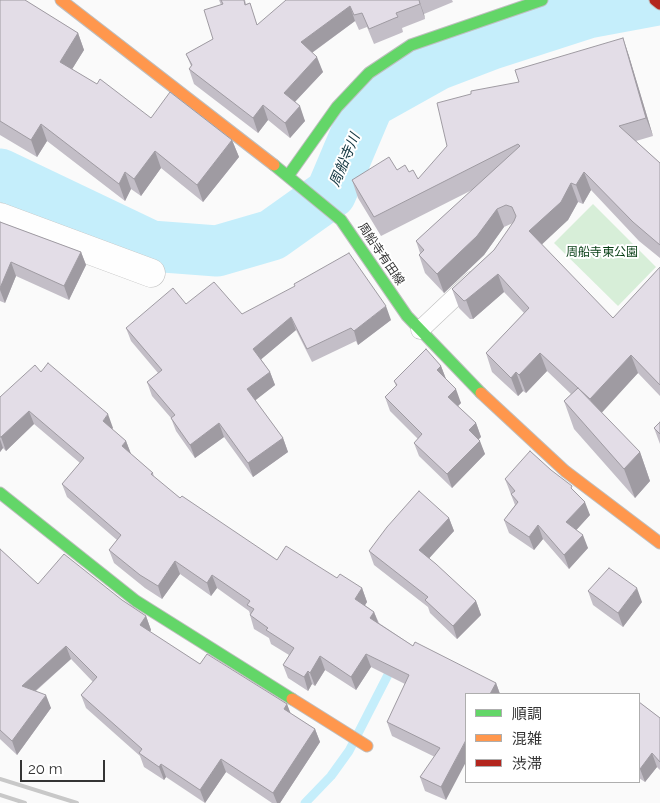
<!DOCTYPE html>
<meta charset="utf-8">
<style>
body{margin:0}
#map{position:relative;width:660px;height:803px;overflow:hidden;background:#fafafa;font-family:Raleway,"Noto Sans JP",sans-serif}
canvas{display:block}
.legend{position:absolute;left:465px;top:693px;width:175px;height:90px;box-sizing:border-box;background:#fff;border:1px solid #aeaeae;margin:0;padding:6px 9px;list-style:none;font-size:15px;color:#343434}
.legend li{display:flex;align-items:center;gap:10px;height:25px}
.legend b{width:25px;border:1px solid #aeaeae}
.scale{position:absolute;left:20px;top:760px;width:85px;height:22px;box-sizing:border-box;border:2px solid #343434;border-top:0;padding-left:6px;font-size:15px;line-height:18px;white-space:nowrap;color:#343434;-webkit-text-stroke:4px #fff;paint-order:stroke}
</style>
<div id="map">
<canvas width="660" height="803"></canvas>
<ul class="legend">
<li><b style="height:6px;background:#63d668"></b>順調</li>
<li><b style="height:6px;background:#ff974d"></b>混雑</li>
<li><b style="height:6px;background:#b3261e"></b>渋滞</li>
</ul>
<div class="scale">20 m</div>
</div>
<script>
const context = document.querySelector('canvas').getContext('2d');
context.lineJoin = 'round';
function fillPath(path, color) { context.fillStyle = color; context.fill(path, 'evenodd'); }
const toPath = rows => new Path2D(rows.map(r => 'M' + r).join(''));
function strokePath(path, color, width, dash) { context.strokeStyle = color; context.lineWidth = width; context.lineCap = dash ? 'butt' : 'round'; context.setLineDash(dash || []); context.stroke(path); }
function write(font, color, halo, rows, align = 'center') {
  context.font = font + ' Raleway,"Noto Sans JP",sans-serif'; context.lineWidth = 4; context.setLineDash([]); context.textBaseline = 'middle'; context.strokeStyle = halo; context.fillStyle = color; for (const [text, x, y, turn = 0] of rows) {
    context.save(); context.translate(x, y); context.rotate((+turn || 0) * Math.PI / 180); context.textAlign = isNaN(turn) ? turn : align; if (halo) context.strokeText(text, 0, 0); context.fillText(text, 0, 0); context.restore();
  }
}
fillPath(toPath([
 [593,204,656,267,618,306,554,243]
]), '#d7eed8');
strokePath(toPath([
 [305,803,331,776,349,751,393,665]
]), '#c5eefb', 9);
strokePath(toPath([
 [0,174,151,246,217,251,272,235,331,193,369,103,437,65,492,44,588,13,657,0]
]), '#c5eefb', 51);
const lane = toPath([
 [420,330,473,280]
]);
const street = toPath([
 [0,217,151,273]
]);
const fast = toPath([
 [274,165,341,220,407,316,481,393],
 [288,176,337,107,369,73,411,45,542,0],
 [0,493,136,601,292,699]
]);
const slow = toPath([
 [61,0,274,165],
 [481,393,565,471,660,543],
 [292,699,367,746]
]);
const jam = toPath([
 [655,0,660,4]
]);
strokePath(lane, '#bebebe', 19);
strokePath(street, '#bebebe', 29);
strokePath(fast, '#bebebe', 13);
strokePath(slow, '#bebebe', 13);
strokePath(jam, '#bebebe', 13);
strokePath(lane, '#fefefe', 18);
strokePath(street, '#fefefe', 28);
strokePath(fast, '#63d668', 11);
strokePath(slow, '#ff974d', 11);
strokePath(jam, '#b3261e', 11);
strokePath(toPath([
 [0,779,77,803],
 [0,795,25,803]
]), '#c8c8c8', 4);
fillPath(toPath([
 [0,0,26,0,26,1,78,33,84,50,72,69,151,118,232,140,239,157,203,202,161,168,141,196,131,189,125,201,47,141,37,157,0,135],
 [219,0,245,0,246,4,250,3,257,25,289,0,452,0,453,2,424,14,425,19,402,28,403,32,401,33,374,44,367,27,359,30,355,21,312,53,323,72,295,102,305,121,290,138,268,120,258,133,194,84,189,69,191,66,186,54,213,39,221,5],
 [623,38,629,56,653,136,636,141,660,163,660,258,639,241,591,190,583,204,578,202,568,220,541,244,613,318,660,267,660,396,638,373,601,412,640,452,650,481,635,498,574,429,564,401,571,394,547,371,526,393,523,391,518,396,492,372,486,353,524,313,504,292,473,319,470,319,459,308,452,289,494,250,513,223,504,227,484,255,444,293,425,273,419,255,420,253,416,241,472,190,381,236,358,198,352,180,397,170,409,172,418,179,519,82],
 [0,222,81,252,86,265,69,300,16,276,5,303,0,301],
 [242,314,391,320,358,345,356,341,312,362,296,330,261,359,270,372,275,385,255,400,283,438,288,452,253,477,224,437,195,458,176,431,171,418,152,396,147,382,158,373,131,341,126,328],
 [441,366,446,379,461,403,458,406,476,423,481,437,478,439,485,454,452,488,419,456,414,443,418,439,390,411,385,397,396,386,394,381],
 [41,372,113,428,112,429,126,441,131,454,153,473,154,477,180,498,277,560,337,578,362,588,367,602,365,605,374,612,379,623,413,646,496,683,500,694,466,694,446,800,425,791,420,777,435,757,392,736,387,722,405,684,371,667,356,690,325,670,315,686,312,684,308,691,288,678,283,665,289,655,271,644,269,638,254,629,250,615,250,614,249,611,217,588,211,596,180,574,162,599,145,588,114,563,109,550,117,540,67,497,62,484,80,463,34,424,6,451,3,448,0,452,0,397],
 [660,422,660,444,654,428],
 [505,479,573,490,590,515,576,530,588,548,569,569,543,539,534,550,509,533,504,520,515,505],
 [449,518,454,531,429,558,476,601,481,615,457,639,430,613,428,607,374,565,369,551],
 [0,549,38,584,122,600,146,616,151,630,150,632,200,664,287,704,290,713,315,729,320,742,280,803,272,803,226,772,205,803,166,777,164,780,144,767,140,756,86,708,81,695,93,682,71,659,36,691,51,708,17,755,0,739],
 [588,591,642,602,623,627,593,605],
 [639,702,660,718,660,770,657,767,645,782,639,778]
]), '#c3bec7');
fillPath(toPath([
 [419,0,424,14,425,19,420,4],
 [350,6,355,21,306,57,301,42],
 [78,33,84,50,66,79,60,62],
 [623,38,629,56,653,136,646,118],
 [317,57,323,72,289,108,284,93],
 [263,105,268,120,258,133,253,118],
 [300,106,305,121,290,138,285,123],
 [41,124,47,141,37,157,31,140],
 [232,140,239,157,203,202,197,185],
 [155,151,161,168,141,196,134,179],
 [125,172,131,189,125,201,119,184],
 [584,172,591,190,583,204,576,185],
 [571,183,578,202,568,220,536,250,529,231],
 [497,209,504,227,484,255,444,293,437,274],
 [81,252,86,265,69,300,64,286],
 [11,262,16,276,5,303,0,290,0,288],
 [498,274,504,292,473,319,466,300],
 [386,306,391,320,358,345,354,331],
 [291,317,296,330,258,362,253,349],
 [540,353,547,371,526,393,519,375],
 [631,355,638,373,597,418,590,399],
 [441,366,446,379,437,370],
 [270,372,275,385,252,403,247,389],
 [516,372,523,391,518,396,511,378],
 [456,389,461,403,453,411,448,397],
 [29,411,34,424,6,451,1,437],
 [108,414,113,428,107,434,103,421],
 [219,423,224,437,195,458,190,445],
 [476,423,481,437,474,444,469,430],
 [283,438,288,452,253,477,248,463],
 [0,439,3,448,0,452],
 [126,441,131,454,122,446],
 [480,441,485,454,452,488,447,474],
 [640,452,650,481,635,498,624,469],
 [585,502,590,515,571,536,566,522],
 [449,518,454,531,424,564,419,550],
 [538,525,543,539,534,550,529,537],
 [583,535,588,548,569,569,564,555],
 [175,561,180,574,162,599,158,586],
 [212,575,217,588,211,596,207,583],
 [362,588,367,602,360,613,355,599],
 [637,588,642,602,623,627,618,613],
 [476,601,481,615,457,639,453,626],
 [374,612,379,625,370,618],
 [146,616,151,630,145,639,140,625],
 [66,646,71,659,26,699,22,686],
 [366,654,371,667,356,690,351,677],
 [320,656,325,670,315,686,310,673],
 [308,671,312,684,308,691,304,677],
 [496,683,500,694,490,694],
 [46,695,51,708,17,755,12,741],
 [287,704,292,717,284,709],
 [315,729,320,742,280,803,277,803,273,793],
 [466,740,466,762,446,800,441,787],
 [652,753,657,767,645,782,640,769],
 [221,759,226,772,205,803,200,790],
 [161,764,166,777,164,780,159,767]
]), '#9f9ba2');
const building = toPath([
 [0,0,25,0,78,33,60,62,97,84,100,79,151,118,170,92,232,140,197,185,155,151,134,179,125,172,119,184,41,124,31,140,0,121,0,0],
 [221,0,244,0,245,5,250,3,257,25,286,0,419,0,420,4,396,13,398,17,395,18,369,29,362,13,354,15,350,6,301,42,317,57,284,93,300,106,285,123,263,105,253,118,189,69,192,65,186,54,213,39,204,10,223,4,221,0],
 [623,38,646,118,619,126,660,163,660,245,633,222,584,172,576,185,571,183,561,202,529,231,613,318,660,267,660,385,631,355,590,399,540,353,519,375,516,372,511,378,486,353,529,308,498,274,466,300,464,301,452,289,494,250,514,221,516,216,512,207,506,205,497,209,477,236,437,274,419,255,424,250,416,241,520,146,518,144,374,217,352,180,389,157,397,170,405,165,409,172,413,170,418,179,447,146,437,103,471,94,471,91,519,82,515,70,623,38],
 [0,222,81,252,64,286,11,262,0,288,0,222],
 [349,253,386,306,354,331,351,328,307,349,291,317,253,349,270,372,247,389,283,438,248,463,219,423,190,445,171,418,175,415,147,382,162,370,126,328,173,288,186,304,214,282,242,314,295,286,294,284,349,253],
 [426,349,441,366,437,370,456,389,448,397,476,423,469,430,480,441,447,474,414,443,422,434,385,397,397,385,394,381,426,349],
 [48,363,108,414,103,421,126,441,122,446,153,473,151,474,180,498,182,496,277,560,286,546,337,578,340,574,362,588,355,599,374,612,370,618,413,646,415,642,496,683,490,694,466,694,466,740,441,787,420,777,440,748,387,722,409,675,366,654,351,677,320,656,310,673,308,671,304,677,283,665,294,648,266,630,268,628,250,615,254,609,247,605,250,601,212,575,207,583,175,561,158,586,140,575,109,550,121,535,62,484,84,458,29,411,1,437,0,437,0,397,35,365,41,372,48,363],
 [578,388,640,452,624,469,564,401,578,388],
 [660,422,660,434,654,428,660,422],
 [530,451,551,470,572,486,571,488,585,502,566,522,583,535,564,555,538,525,529,537,504,520,518,502,511,494,515,491,505,479,530,451],
 [419,491,449,518,419,550,436,564,476,601,453,626,425,600,428,597,369,551,387,527,419,491],
 [0,549,38,584,64,554,122,600,146,616,140,625,200,664,207,654,287,704,284,709,315,729,273,793,221,759,200,790,161,764,159,767,139,753,142,749,81,695,97,677,66,646,22,686,46,695,12,741,0,730,0,549],
 [609,568,637,588,618,613,588,591,609,568],
 [639,702,660,718,660,762,652,753,640,769,639,768,639,702]
]);
fillPath(building, '#e3dde7');
strokePath(building, '#9f9ba2', 1);
write('12px', '#053d13', '#fff', [
 ["周船寺東公園",602,252]
]);
write('12px', '#343434', '#fff', [
 ["周船寺有田線",381,254,56]
]);
write('italic 14px', '#10343e', '#fff', [
 ["周船寺川",345,160,-67]
]);
</script>
